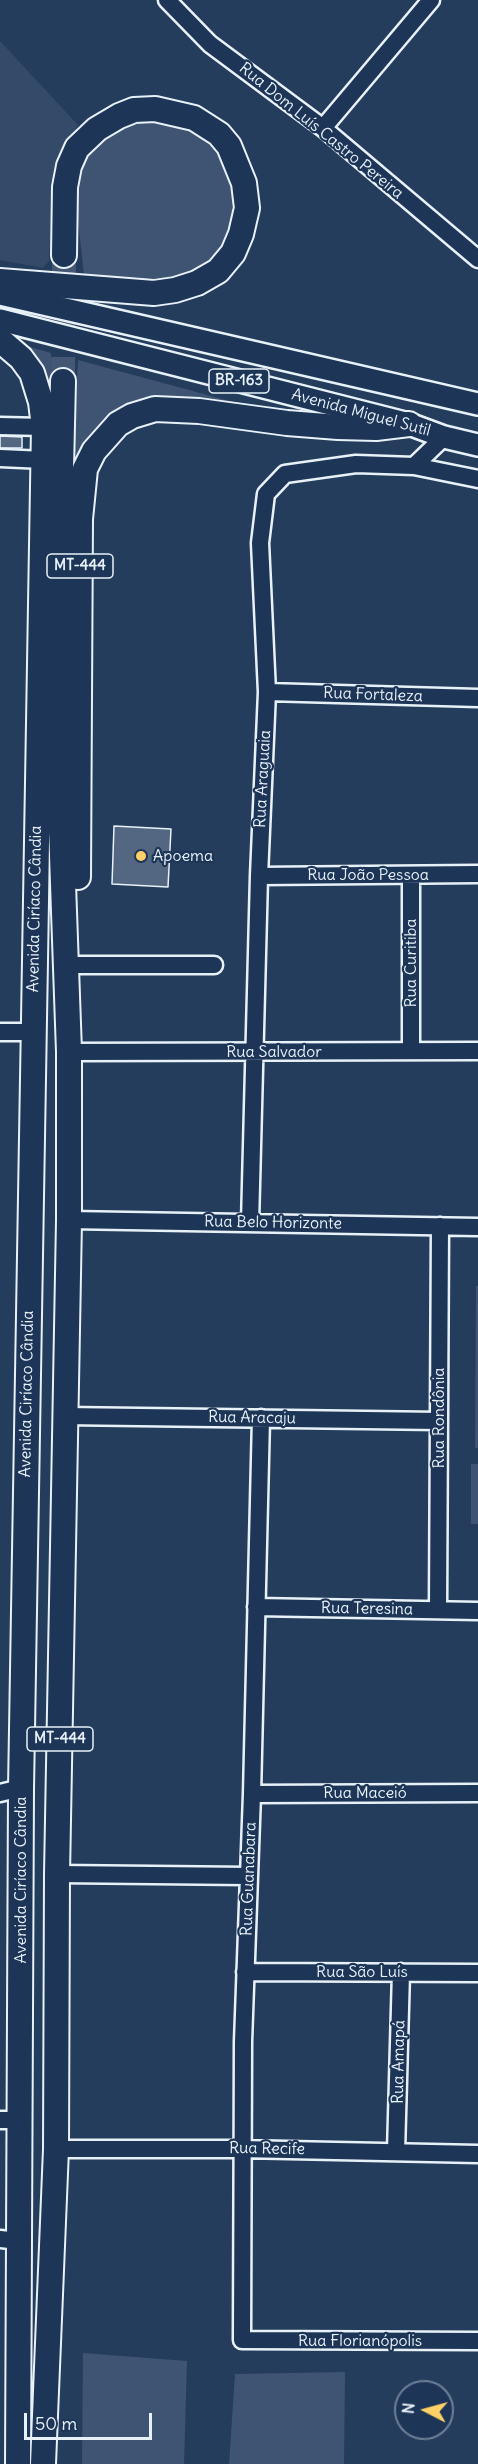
<!DOCTYPE html>
<meta charset="utf-8">
<style>
body{margin:0}
#map{position:relative;width:478px;height:2464px;overflow:hidden;background:#253d5d;font-family:Delius,sans-serif}
canvas{display:block}
.north{position:absolute;left:394px;top:2380px;width:60px;height:60px;box-sizing:border-box;background:#1d3557;border:2px solid #6e8097;border-radius:50%;rotate:276deg;font-size:16px;font-weight:700;line-height:24px;text-align:center;color:#e8f1f8}
.north::after{content:'';display:block;margin:auto;width:21px;height:27px;background:#ffd166;clip-path:polygon(50% 0,100% 100%,50% 72%,0 100%)}
.scale{position:absolute;left:24px;top:2413px;width:128px;height:27px;box-sizing:border-box;border:3px solid #e8f1f8;border-top:0;padding-left:8px;font-size:18px;line-height:21px;white-space:nowrap;color:#e8f1f8;-webkit-text-stroke:4px #1d3557;paint-order:stroke}
</style>
<div id="map">
<canvas width="478" height="2464"></canvas>
<div class="north">N</div>
<div class="scale">50 m</div>
</div>
<script>
const context = document.querySelector('canvas').getContext('2d');
context.lineJoin = 'round';
function fillPath(path, color) { context.fillStyle = color; context.fill(path, 'evenodd'); }
const toPath = rows => new Path2D(rows.map(r => 'M' + r).join(''));
function strokePath(path, color, width, dash) { context.strokeStyle = color; context.lineWidth = width; context.lineCap = dash ? 'butt' : 'round'; context.setLineDash(dash || []); context.stroke(path); }
function write(font, color, halo, rows, align = 'center') {
  context.font = font + ' Delius,sans-serif'; context.lineWidth = 4.5; context.setLineDash([]); context.textBaseline = 'middle'; context.strokeStyle = halo; context.fillStyle = color; for (const [text, x, y, turn = 0] of rows) {
    context.save(); context.translate(x, y); context.rotate((+turn || 0) * Math.PI / 180); context.textAlign = isNaN(turn) ? turn : align; if (halo) context.strokeText(text, 0, 0); context.fillText(text, 0, 0); context.restore();
  }
}
fillPath(toPath([
 [0,41,78,125,57,163,53,187,49,261,43,268,0,260]
]), '#334a68');
fillPath(toPath([
 [152,119,174,123,199,134,219,152,229,174,234,196,229,236,218,251,205,265,189,274,167,279,84,275,76,202,77,185,83,162,92,147,104,135,133,120],
 [23,345,51,353,53,431],
 [78,360,252,407,111,418,93,432,83,447,73,472],
 [476,1286,478,1286,478,1448,475,1448],
 [471,1464,478,1464,478,1524,471,1524],
 [83,2353,187,2361,184,2464,82,2464],
 [345,2372,344,2464,229,2464,235,2374]
]), '#3e5472');
const building = toPath([
 [0,436,22,437,22,448,0,448,0,436],
 [114,826,171,829,168,887,112,884,114,826]
]);
fillPath(building, '#536782');
strokePath(building, '#e8f1f8', 1.5);
strokePath(toPath([
 [63,381,64,255]
]), '#425874', 24, [24, 12]);
const minor = toPath([
 [167,0,210,44,323,128,478,259],
 [323,128,431,0],
 [0,426,44,427],
 [0,458,44,460],
 [414,466,444,437],
 [267,692,478,698],
 [411,875,411,1051],
 [259,876,478,874],
 [72,965,214,965],
 [0,1032,33,1032],
 [69,1052,478,1051],
 [69,1220,478,1227],
 [250,1223,259,876,267,692,260,543,266,494,285,474,356,464,414,466,478,479],
 [64,1416,439,1421],
 [261,1418,252,1794,243,2042,242,2340,478,2341],
 [256,1607,478,1611],
 [438,1610,440,1226],
 [0,1793,21,1788],
 [252,1794,478,1793],
 [57,1874,248,1876],
 [245,1972,478,1973],
 [0,2120,19,2120],
 [56,2149,241,2149,478,2154],
 [396,2152,401,1972],
 [0,2239,19,2241]
]);
const major = toPath([
 [0,294,478,404],
 [0,320,409,424,444,437,478,445]
]);
const highway = toPath([
 [0,281,154,293,175,290,197,283,218,271,233,253,241,234,247,208,244,183,229,146,219,134,194,118,155,109,134,110,119,116,97,129,77,148,69,166,65,187,64,255],
 [0,340,21,358,32,373,41,402,44,427,21,1788,18,2464],
 [78,877,80,519,85,469,94,451,118,424,132,416,155,409,199,411,287,423,338,427,376,428,409,424],
 [43,2464,56,2149,57,1874,69,1220,69,1052,56,687,63,381]
]);
strokePath(minor, '#e8f1f8', 21);
strokePath(major, '#e8f1f8', 26);
strokePath(highway, '#e8f1f8', 28);
strokePath(minor, '#1d3557', 16);
strokePath(major, '#1d3557', 21);
strokePath(highway, '#1d3557', 24);
for (const [x, y, r, color] of [
 [141,856,6,"#ffd166"]
]) { const dot = new Path2D(); dot.arc(x, y, r, 0, 2 * Math.PI); context.fillStyle = color; context.fill(dot); strokePath(dot, '#1d3557', 2); }
for (const [x, y, w] of [
 [239,381,60],
 [80,566,66],
 [60,1739,66]
]) { const box = new Path2D(); box.roundRect(x - w / 2, y - 12, w, 24, 4.5); context.fillStyle = '#1d3557'; context.fill(box); strokePath(box, '#e8f1f8', 1.5); }
write('bold 15px', '#e8f1f8', null, [
 ["BR-163",239,381],
 ["MT-444",80,566],
 ["MT-444",60,1739]
]);
write('16px', '#e8f1f8', '#1d3557', [
 ["Rua Dom Luís Castro Pereira",321,131,39],
 ["Avenida Miguel Sutil",361,413,15],
 ["Rua Fortaleza",373,695,2],
 ["Rua Araguaia",263,779,-87],
 ["Rua João Pessoa",368,875],
 ["Avenida Ciríaco Cândia",35,909,-89],
 ["Rua Curitiba",411,963,-90],
 ["Rua Salvador",274,1052],
 ["Rua Belo Horizonte",273,1223,1],
 ["Avenida Ciríaco Cândia",27,1394,-89],
 ["Rua Aracaju",252,1418,1],
 ["Rua Rondônia",439,1418,-90],
 ["Rua Teresina",367,1609,1],
 ["Rua Maceió",365,1793],
 ["Rua Guanabara",249,1879,-88],
 ["Avenida Ciríaco Cândia",21,1880,-90],
 ["Rua São Luís",362,1972],
 ["Rua Amapá",399,2062,-89],
 ["Rua Recife",267,2149,1],
 ["Rua Florianópolis",360,2341]
]);
write('16px', '#e8f1f8', '#1d3557', [
 ["Apoema",153,856]
], 'left');
</script>
